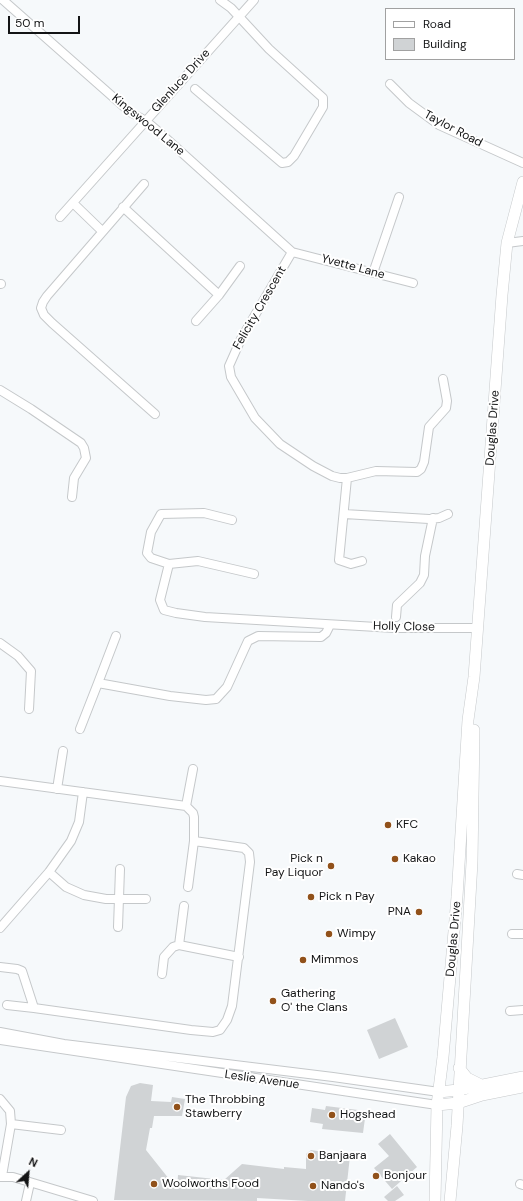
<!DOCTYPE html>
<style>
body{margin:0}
#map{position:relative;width:523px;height:1201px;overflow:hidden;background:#f6f9fb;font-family:"DM Sans",sans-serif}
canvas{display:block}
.legend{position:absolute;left:385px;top:8px;width:130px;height:52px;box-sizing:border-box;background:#fff;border:1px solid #a1a1a1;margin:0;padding:5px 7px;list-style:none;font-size:12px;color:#131415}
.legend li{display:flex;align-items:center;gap:8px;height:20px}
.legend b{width:20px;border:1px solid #a1a1a1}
.north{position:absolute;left:8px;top:1153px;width:40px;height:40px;-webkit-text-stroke:3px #fff;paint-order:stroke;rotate:26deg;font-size:11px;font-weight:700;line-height:16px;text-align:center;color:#131415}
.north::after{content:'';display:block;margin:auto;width:14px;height:18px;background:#131415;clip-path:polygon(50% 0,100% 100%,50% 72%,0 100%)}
.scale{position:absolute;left:8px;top:16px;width:72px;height:18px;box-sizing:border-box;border:2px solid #131415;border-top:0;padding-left:5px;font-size:12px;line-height:14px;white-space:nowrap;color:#131415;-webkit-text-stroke:3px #fff;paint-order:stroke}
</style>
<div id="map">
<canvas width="523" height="1201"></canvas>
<ul class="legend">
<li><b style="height:5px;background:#fff"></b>Road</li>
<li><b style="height:11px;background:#d0d3d5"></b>Building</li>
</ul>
<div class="north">N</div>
<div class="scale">50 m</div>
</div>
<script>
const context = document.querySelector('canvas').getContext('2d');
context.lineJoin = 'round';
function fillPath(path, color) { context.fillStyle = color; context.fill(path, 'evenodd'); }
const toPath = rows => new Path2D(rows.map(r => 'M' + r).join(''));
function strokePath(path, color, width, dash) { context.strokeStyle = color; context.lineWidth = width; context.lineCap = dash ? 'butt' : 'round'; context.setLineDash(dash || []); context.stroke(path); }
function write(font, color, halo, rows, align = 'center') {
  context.font = font + ' "DM Sans",sans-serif'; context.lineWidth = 4; context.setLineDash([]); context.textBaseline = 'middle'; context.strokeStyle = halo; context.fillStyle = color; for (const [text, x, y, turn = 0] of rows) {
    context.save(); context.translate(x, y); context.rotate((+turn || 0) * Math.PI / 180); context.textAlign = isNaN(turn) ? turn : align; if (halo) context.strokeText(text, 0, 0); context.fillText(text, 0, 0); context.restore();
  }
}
fillPath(toPath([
 [395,1018,408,1047,379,1059,367,1030],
 [140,1083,153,1085,151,1101,171,1102,172,1097,185,1099,182,1116,154,1116,152,1128,150,1128,146,1150,177,1189,178,1175,224,1180,242,1164,284,1169,284,1167,306,1169,306,1154,311,1150,350,1156,345,1201,308,1201,257,1198,257,1201,114,1200,126,1097,131,1086],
 [326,1106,366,1111,363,1133,322,1129,323,1124,310,1122,312,1108,325,1110],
 [390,1134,417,1167,392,1189,374,1168,389,1156,378,1144],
 [397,1186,404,1195,395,1201,388,1201,384,1197]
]), '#d0d3d5');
const minor = toPath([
 [3,0,130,112,146,121,159,132,292,252,413,283],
 [390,84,409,103,439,125,523,163],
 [195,89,282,163,288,162,294,156,323,107,323,98,269,49,231,8,220,0],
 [144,184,47,296,43,302,41,308,44,315,52,323,155,414],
 [73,203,102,231],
 [123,207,219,295,240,266],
 [60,217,254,0],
 [507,243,523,241],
 [292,252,241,339,229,366,231,377,255,418,280,444,313,466,332,476,340,478,347,478,376,471,417,472,421,469,424,462,429,427,446,408,447,401,443,379],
 [373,273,399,197],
 [0,284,1,284],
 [196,321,219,295],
 [0,390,31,409,81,443,84,448,86,458,74,478,72,497],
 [347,478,339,560,351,564,362,561],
 [344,514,429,519,439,518,448,514],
 [232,520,204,513,161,514,151,532,147,553,151,558,169,564,198,561,254,574],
 [169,564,160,600,164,610,176,613,205,617,394,628,478,628],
 [396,617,397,605,420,583,424,575,425,556,433,518],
 [0,643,18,656,31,671,29,709],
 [98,683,116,636],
 [80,729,98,683,170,696,206,700,216,699,227,687,248,641,258,636,321,637,326,633,330,625],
 [0,781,186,806,193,813,194,817,194,841,188,887],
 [57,789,63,751],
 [186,806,193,769],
 [49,872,66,887,84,895,106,899,146,899],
 [517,874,523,875],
 [118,927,120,869],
 [0,928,49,872,71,841,79,822,83,792],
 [512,934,523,934],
 [179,945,239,957],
 [0,967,17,969,22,971,34,1008,191,1030,213,1032,220,1030,227,1020,232,1006,250,862,249,853,244,848,194,841],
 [162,974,164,957,173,947,179,945,184,906],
 [7,1005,34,1008],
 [510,1011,523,1010],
 [0,1032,64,1044,333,1077,439,1092],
 [0,1040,437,1105],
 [0,1099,10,1111,11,1124,2,1176],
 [11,1124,61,1130],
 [0,1177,13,1177,93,1201],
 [520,1184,523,1185],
 [26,1201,30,1183]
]);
const tertiary = toPath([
 [459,1068,467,1078,481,1085],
 [439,1092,458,1090,523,1077],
 [437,1105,458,1103,482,1095,523,1087],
 [435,1201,437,1105,443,1057,457,897,468,720,474,677,502,295,507,243,523,182],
 [450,1201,457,1126,472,862,474,730]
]);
strokePath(minor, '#c5c8ca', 10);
strokePath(tertiary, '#c5c8ca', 12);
strokePath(minor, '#fff', 8);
strokePath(tertiary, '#fff', 11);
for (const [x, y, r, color] of [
 [388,825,4,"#91511a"],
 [395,859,4,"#91511a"],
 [331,866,4,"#91511a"],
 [311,897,4,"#91511a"],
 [419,912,4,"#91511a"],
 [329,934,4,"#91511a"],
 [303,960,4,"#91511a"],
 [273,1001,4,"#91511a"],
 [177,1107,4,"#91511a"],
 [332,1115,4,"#91511a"],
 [311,1156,4,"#91511a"],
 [376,1176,4,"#91511a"],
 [154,1184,4,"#91511a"],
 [313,1186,4,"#91511a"]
]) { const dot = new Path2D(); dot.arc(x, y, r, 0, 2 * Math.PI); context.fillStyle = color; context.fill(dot); strokePath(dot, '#fff', 1.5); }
write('12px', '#131415', '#fff', [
 ["Glenluce Drive",181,81,-48],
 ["Kingswood Lane",148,125,39],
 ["Taylor Road",453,129,28],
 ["Yvette Lane",353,267,15],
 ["Felicity Crescent",260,308,-60],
 ["Douglas Drive",493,428,-86],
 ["Holly Close",404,627,1],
 ["Douglas Drive",454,939,-85],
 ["Leslie Avenue",262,1080,8]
]);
write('12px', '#131415', '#fff', [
 ["KFC",396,825],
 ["Pick n",323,859,"right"],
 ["Pay Liquor",323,873,"right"],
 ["Kakao",403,859],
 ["Pick n Pay",319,897],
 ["PNA",411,912,"right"],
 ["Wimpy",337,934],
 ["Mimmos",311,960],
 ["Gathering",281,994],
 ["O' the Clans",281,1008],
 ["The Throbbing",185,1100],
 ["Stawberry",185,1114],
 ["Hogshead",340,1115],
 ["Banjaara",319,1156],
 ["Bonjour",384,1176],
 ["Woolworths Food",162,1184],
 ["Nando's",321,1186]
], 'left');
</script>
